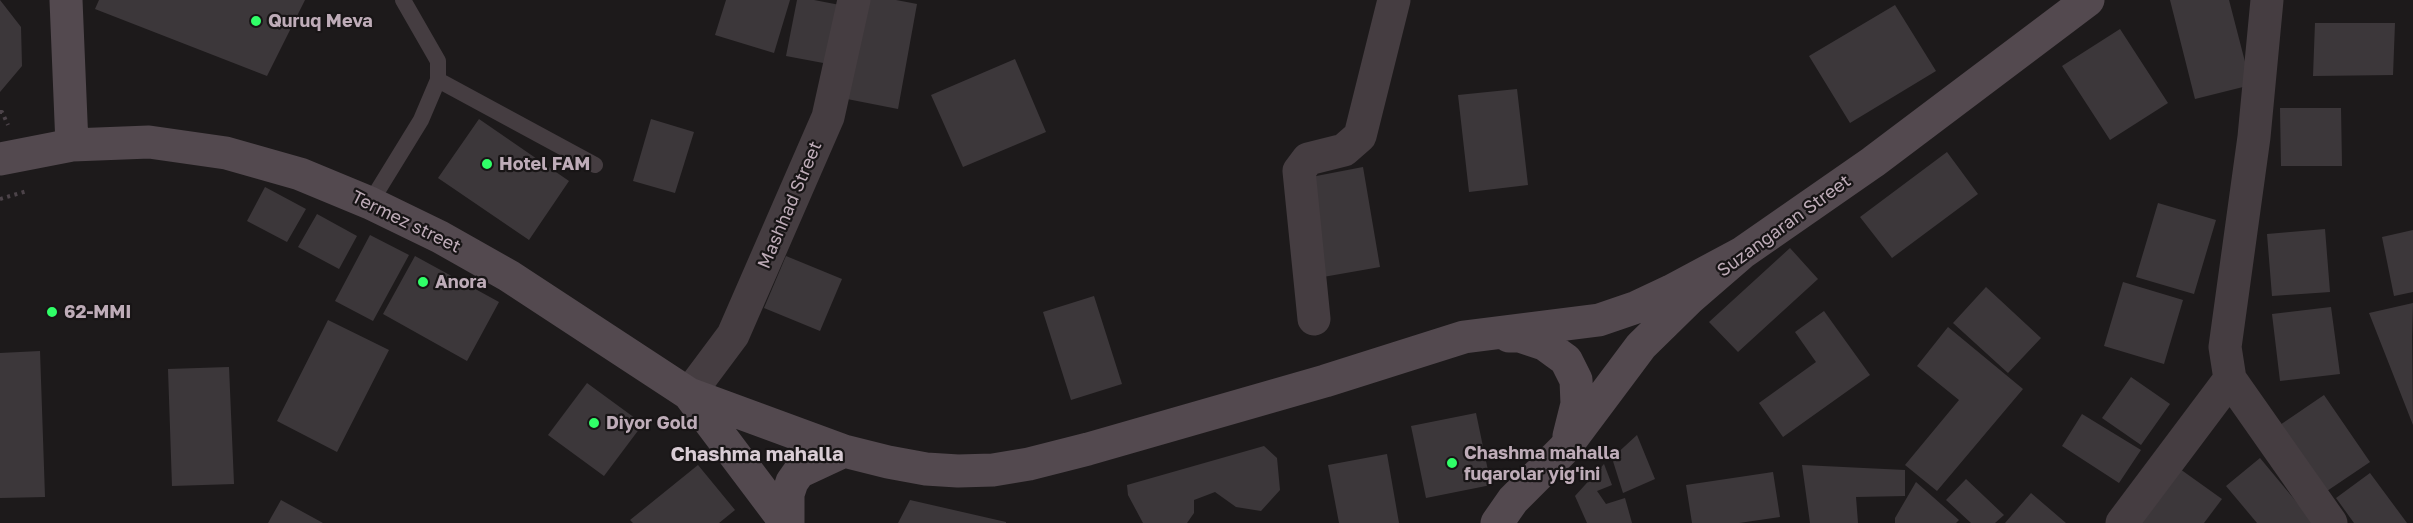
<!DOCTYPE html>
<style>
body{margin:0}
canvas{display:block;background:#1d1a1b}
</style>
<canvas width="2413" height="523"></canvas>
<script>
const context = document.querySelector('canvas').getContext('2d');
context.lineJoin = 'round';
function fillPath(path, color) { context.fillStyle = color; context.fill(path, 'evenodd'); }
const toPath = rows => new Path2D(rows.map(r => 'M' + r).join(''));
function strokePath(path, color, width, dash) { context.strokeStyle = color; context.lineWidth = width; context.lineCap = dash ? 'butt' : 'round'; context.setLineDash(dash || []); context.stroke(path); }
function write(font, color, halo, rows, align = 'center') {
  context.font = font + ' "Golos Text",sans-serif'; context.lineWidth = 4.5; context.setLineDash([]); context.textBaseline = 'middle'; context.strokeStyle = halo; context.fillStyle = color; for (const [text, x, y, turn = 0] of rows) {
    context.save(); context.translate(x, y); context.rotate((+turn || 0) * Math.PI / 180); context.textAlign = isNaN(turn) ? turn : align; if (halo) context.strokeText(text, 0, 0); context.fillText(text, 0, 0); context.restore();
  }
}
fillPath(toPath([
 [0,0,21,27,22,66,0,92],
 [99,0,305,0,267,76,95,9],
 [726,0,790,0,774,53,715,35],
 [797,0,814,0,845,6,834,65,786,56],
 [861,0,896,0,917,4,898,109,842,98],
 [2170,0,2229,0,2251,85,2195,99],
 [1895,5,1936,71,1850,123,1809,56],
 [2315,23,2395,23,2393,75,2313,76],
 [2120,29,2168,103,2110,140,2062,66],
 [1015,59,1046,132,963,167,931,95],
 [1517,89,1528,185,1469,192,1458,95],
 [2280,108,2341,108,2342,166,2281,166],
 [479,119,569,181,529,240,438,178],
 [651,119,694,132,675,193,633,181],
 [1947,152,1978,194,1892,258,1860,217],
 [1363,167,1380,267,1323,277,1306,178],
 [265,187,306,209,287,242,247,221],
 [2158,203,2216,220,2194,294,2136,277],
 [317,214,357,236,339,269,298,247],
 [2325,229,2330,292,2272,296,2267,234],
 [2413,230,2413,292,2394,296,2382,237],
 [370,235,409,255,373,321,335,301],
 [1790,248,1818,279,1738,352,1709,322],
 [415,256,499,302,467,361,383,314],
 [786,256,842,279,820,331,764,308],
 [2123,282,2183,300,2164,364,2104,346],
 [1986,287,2041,338,2008,373,1953,323],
 [1094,296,1122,384,1071,400,1043,312],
 [2413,303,2412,337,2413,425,2369,313],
 [2331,307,2340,374,2280,381,2272,314],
 [1824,311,1870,375,1783,437,1759,403,1816,362,1795,332],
 [328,320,389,350,337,452,277,421],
 [1948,327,2023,389,1937,491,1905,465,1959,400,1917,366],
 [40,351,45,497,0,498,0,353],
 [229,367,234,484,172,486,168,369],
 [2131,377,2170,404,2141,445,2102,418],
 [587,383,643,424,604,476,548,435],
 [2324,395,2370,462,2327,491,2280,425],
 [1476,413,1491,485,1426,498,1411,426],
 [2082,414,2141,450,2119,483,2062,446],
 [1637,435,1655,479,1623,493,1612,458],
 [1264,446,1277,458,1280,490,1261,511,1236,507,1215,492,1194,500,1194,513,1187,523,1143,523,1128,495,1127,485],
 [1387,454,1399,523,1339,523,1328,465],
 [2260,458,2314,523,2257,523,2226,486],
 [1604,464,1612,485,1597,491,1606,504,1625,498,1632,523,1587,523,1575,496],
 [698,465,735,510,719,523,633,523,630,520],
 [1802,465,1905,470,1905,496,1856,497,1858,523,1810,523],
 [2180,469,2222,499,2204,523,2140,523],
 [1773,472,1780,517,1739,523,1692,523,1686,485],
 [2370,473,2407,523,2354,523,2336,498],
 [1966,479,2004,515,1995,523,1971,523,1946,500],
 [1916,482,1959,520,1956,523,1895,523,1895,518],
 [2031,493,2066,523,2005,523],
 [281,500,323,523,268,523],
 [910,500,1006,522,1006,523,898,523]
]), '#3c373a');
strokePath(toPath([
 [0,112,2,112,8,125],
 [0,199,27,191]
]), '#4c4349', 4, [3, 4.5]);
strokePath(toPath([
 [438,80,595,165],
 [370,203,421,120,438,80,438,61,403,0]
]), '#453d41', 16);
strokePath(toPath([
 [2267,0,2254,137,2225,347,2230,379,2331,523],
 [1314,319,1299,171,1308,159,1344,150,1360,136,1394,0],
 [689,394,733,335,828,117,854,0],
 [2122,523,2230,379]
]), '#453d41', 33);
strokePath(toPath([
 [66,0,72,145],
 [0,159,72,145,149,142,226,153,300,174,370,203,440,237,509,276,689,394,844,451,888,462,926,469,958,471,993,470,1029,464,1088,449,1325,381,1464,337,1599,320,1637,307,1671,291,1742,253],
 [1509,336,1520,336,1544,344,1566,360,1576,380,1577,404,1569,436],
 [689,394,786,523],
 [788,523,788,494,792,482,799,472,844,451],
 [1497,523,1513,500,1564,449,1641,346,1690,298,1742,253,1873,162,2088,0]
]), '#53494f', 33);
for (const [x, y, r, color] of [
 [256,21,6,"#30ff68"],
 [487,164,6,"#30ff68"],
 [423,282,6,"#30ff68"],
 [52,312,6,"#30ff68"],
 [594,423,6,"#30ff68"],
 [1452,463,6,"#30ff68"]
]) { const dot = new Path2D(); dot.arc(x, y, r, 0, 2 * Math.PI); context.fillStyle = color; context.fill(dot); strokePath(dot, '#181516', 2); }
write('bold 18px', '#beacb8', '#181516', [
 ["Quruq Meva",268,21],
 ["Hotel FAM",499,164],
 ["Anora",435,282],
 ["62-MMI",64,312],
 ["Diyor Gold",606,423],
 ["Chashma mahalla",1464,453],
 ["fuqarolar yig'ini",1464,474]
], 'left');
write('18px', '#beacb8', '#181516', [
 ["Mashhad Street",790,205,-67],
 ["Termez street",406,222,26],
 ["Suzangaran Street",1784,226,-36]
]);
write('bold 20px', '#d9cdd5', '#181516', [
 ["Chashma mahalla",757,455]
]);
</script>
